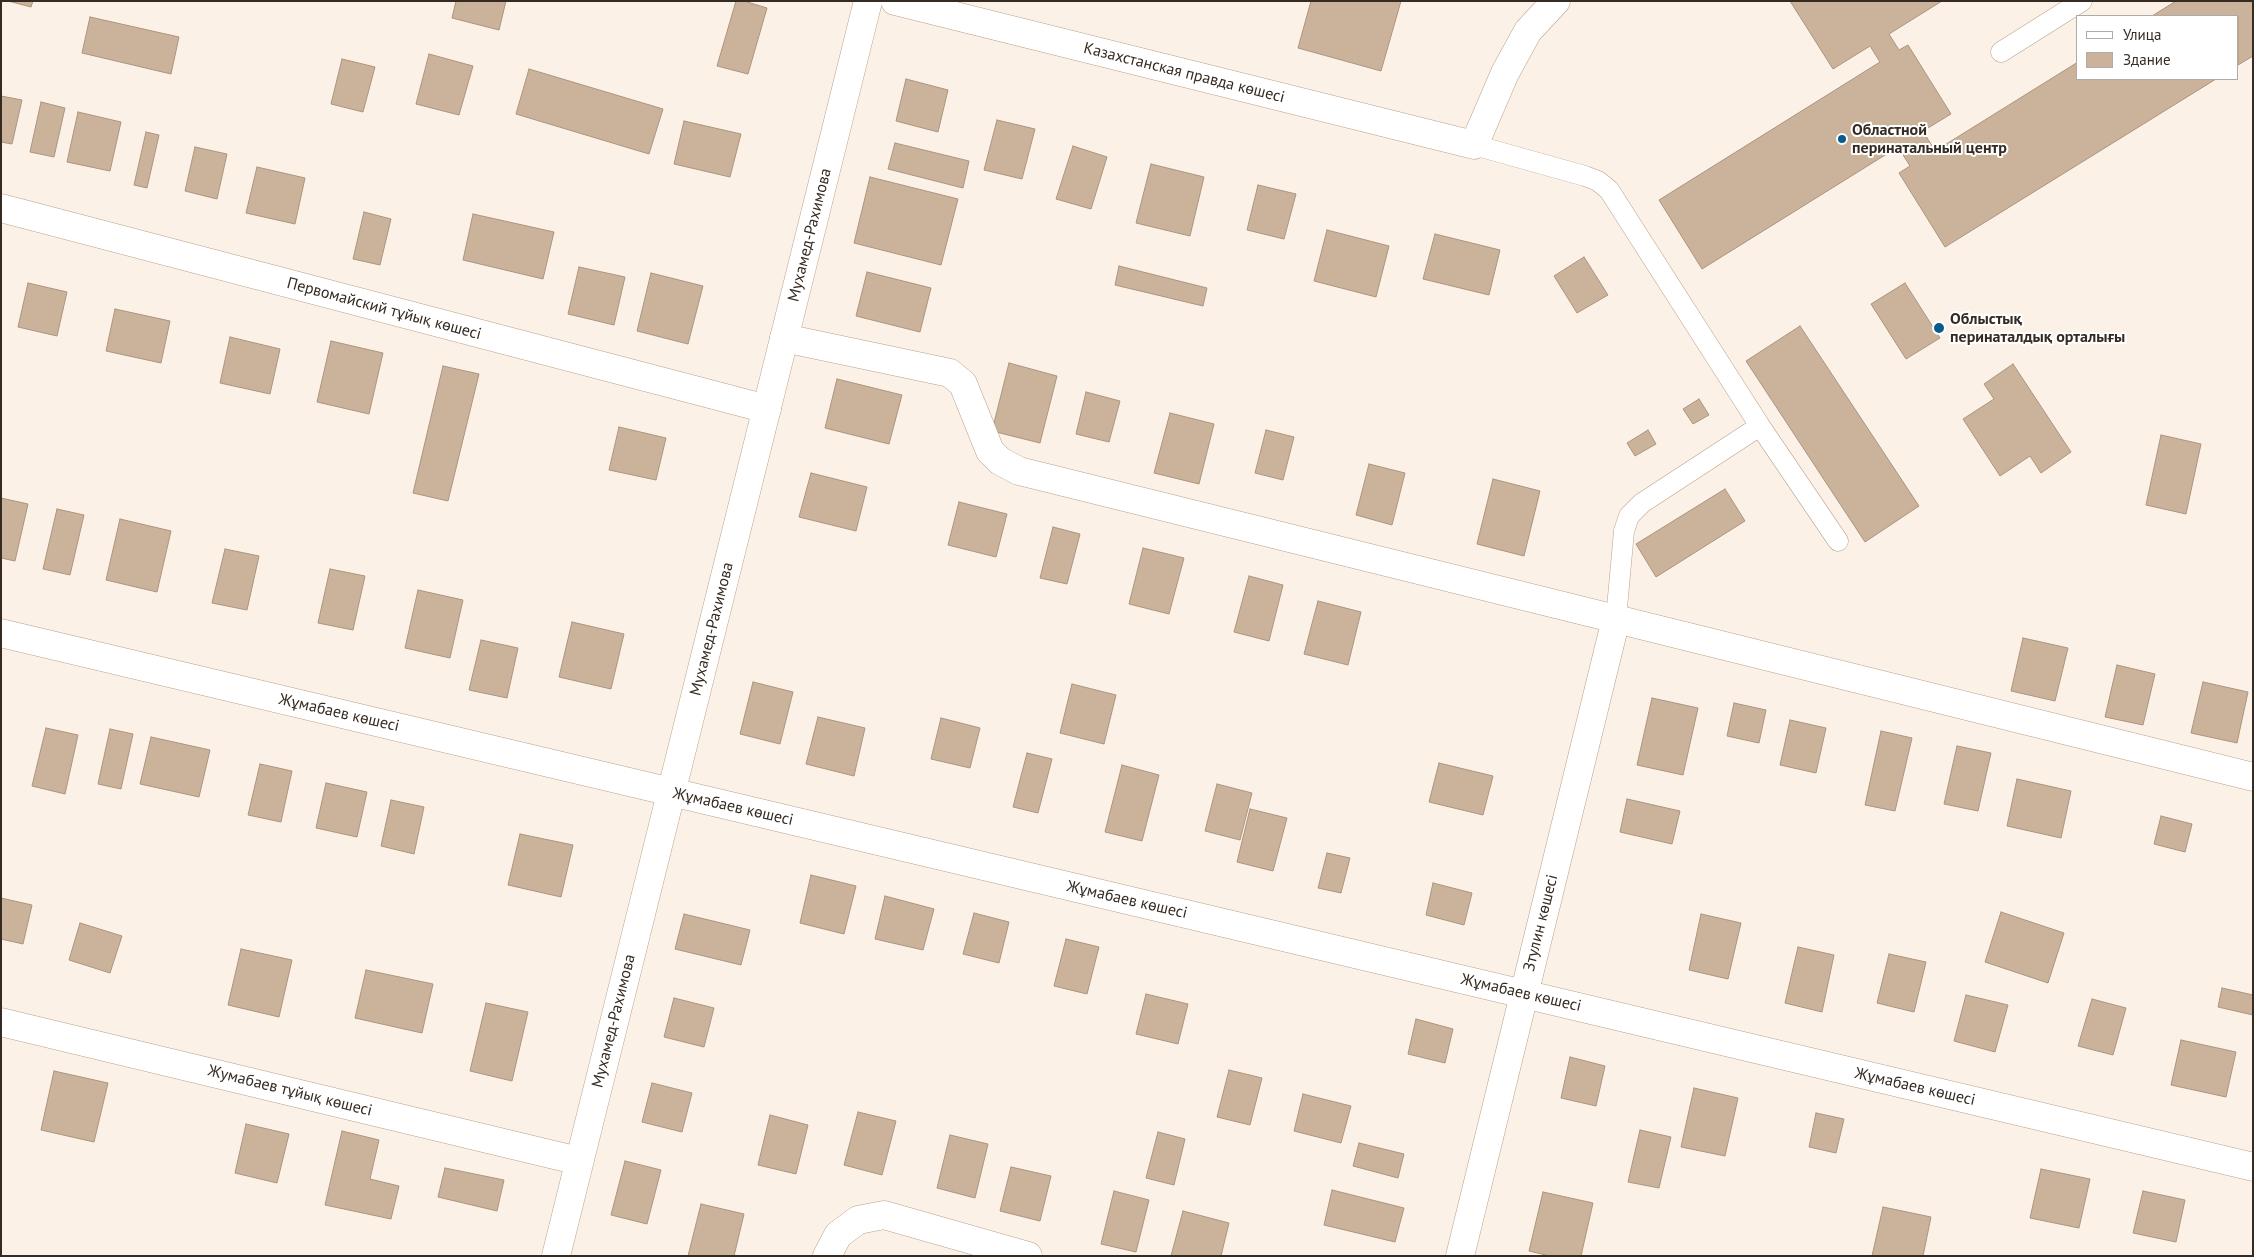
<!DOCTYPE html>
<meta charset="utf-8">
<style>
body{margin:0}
#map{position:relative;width:2254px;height:1257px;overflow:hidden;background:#fbf1e7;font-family:"PT Sans",sans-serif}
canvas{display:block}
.frame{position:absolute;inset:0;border:2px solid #352b22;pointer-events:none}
.legend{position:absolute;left:2076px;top:15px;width:162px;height:65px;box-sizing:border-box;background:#fff;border:1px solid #aeaaa7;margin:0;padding:6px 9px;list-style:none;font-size:15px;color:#352b22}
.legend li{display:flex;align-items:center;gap:10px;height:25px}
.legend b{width:25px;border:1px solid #aeaaa7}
</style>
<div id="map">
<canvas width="2254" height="1257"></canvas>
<div class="frame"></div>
<ul class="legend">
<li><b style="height:6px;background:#fff"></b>Улица</li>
<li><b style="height:14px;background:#cab29b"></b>Здание</li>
</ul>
</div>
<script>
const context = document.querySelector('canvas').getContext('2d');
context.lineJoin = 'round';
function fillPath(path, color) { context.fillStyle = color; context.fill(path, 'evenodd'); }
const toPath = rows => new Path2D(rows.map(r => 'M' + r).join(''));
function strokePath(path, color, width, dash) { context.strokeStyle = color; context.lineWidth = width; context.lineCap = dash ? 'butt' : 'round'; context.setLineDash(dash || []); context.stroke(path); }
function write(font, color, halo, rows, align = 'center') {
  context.font = font + ' "PT Sans",sans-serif'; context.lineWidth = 4; context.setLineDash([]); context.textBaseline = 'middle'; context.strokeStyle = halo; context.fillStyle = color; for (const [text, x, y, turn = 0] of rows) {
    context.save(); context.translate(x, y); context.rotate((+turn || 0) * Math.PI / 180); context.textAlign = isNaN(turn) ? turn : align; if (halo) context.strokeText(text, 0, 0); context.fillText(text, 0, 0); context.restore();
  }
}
const building = toPath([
 [8,1,33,1,31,7,8,1],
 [456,1,506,1,499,30,452,18,456,1],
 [736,1,744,1,767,8,748,74,717,66,736,1],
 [1311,1,1401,1,1381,71,1298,48,1311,1],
 [1790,1,1942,1,1889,34,1899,50,1908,45,1951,114,1923,131,1935,151,2078,62,2078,79,2216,79,1945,247,1899,173,1910,166,1898,147,1702,269,1659,200,1880,62,1870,46,1833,69,1790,1],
 [2176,1,2253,1,2253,56,2238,65,2238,16,2152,16,2176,1],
 [90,17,179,37,171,74,82,53,90,17],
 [429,54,473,66,459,115,416,104,429,54],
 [342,59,375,67,363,112,331,104,342,59],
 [529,69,663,109,649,154,516,114,529,69],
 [906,79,948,90,938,132,896,121,906,79],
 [1,96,22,100,12,144,1,142,1,96],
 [41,102,65,108,54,157,30,152,41,102],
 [78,112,121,122,110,171,67,162,78,112],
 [997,120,1035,129,1022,179,984,170,997,120],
 [684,121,741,134,730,177,674,164,684,121],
 [146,132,159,135,147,188,134,185,146,132],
 [895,143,969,161,963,188,888,169,895,143],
 [1073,146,1107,157,1091,209,1056,199,1073,146],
 [195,147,227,154,217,199,185,191,195,147],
 [1151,164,1204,177,1190,236,1136,223,1151,164],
 [257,167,305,178,295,224,246,213,257,167],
 [870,177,958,199,941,265,854,243,870,177],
 [1258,185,1296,194,1284,239,1247,230,1258,185],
 [364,212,391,219,380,265,353,259,364,212],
 [473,214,554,232,543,279,463,260,473,214],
 [1327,230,1389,246,1376,297,1314,281,1327,230],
 [1435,234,1500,250,1489,295,1423,279,1435,234],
 [1584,257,1608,295,1577,313,1554,276,1584,257],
 [1119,266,1207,288,1203,306,1115,285,1119,266],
 [579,267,625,277,614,325,568,314,579,267],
 [867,272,931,288,920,332,856,316,867,272],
 [651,273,703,286,688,344,637,331,651,273],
 [28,283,67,292,57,336,18,327,28,283],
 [1905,283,1940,338,1906,359,1871,304,1905,283],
 [115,309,170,321,161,363,106,351,115,309],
 [1800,326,1919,506,1865,542,1746,361,1800,326],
 [230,337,280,349,270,394,220,383,230,337],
 [331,341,383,353,369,414,317,402,331,341],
 [1009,363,1057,376,1040,443,992,431,1009,363],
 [2013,364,2071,452,2041,473,2030,456,2000,476,1963,419,1994,399,1984,384,2013,364],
 [443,366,479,374,448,501,413,493,443,366],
 [837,379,902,395,889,444,825,428,837,379],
 [1086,392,1120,401,1109,442,1076,434,1086,392],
 [1699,399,1709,415,1693,424,1683,409,1699,399],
 [1170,413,1214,424,1199,484,1154,473,1170,413],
 [619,427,666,438,656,480,609,470,619,427],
 [1266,430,1294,437,1283,480,1255,473,1266,430],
 [1648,430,1656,444,1635,456,1627,443,1648,430],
 [2161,435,2201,444,2186,514,2146,505,2161,435],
 [1369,464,1405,473,1392,525,1356,515,1369,464],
 [811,473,867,487,856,531,799,517,811,473],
 [1493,479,1540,491,1524,556,1477,544,1493,479],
 [1725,489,1745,521,1656,577,1636,544,1725,489],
 [1,498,28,504,15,561,1,558,1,498],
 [959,502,1007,514,996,557,948,545,959,502],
 [57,509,84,515,70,575,43,569,57,509],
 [120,519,171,531,157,592,106,580,120,519],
 [1053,527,1080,534,1067,584,1040,578,1053,527],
 [1143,548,1184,558,1169,614,1129,604,1143,548],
 [225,549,259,556,247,610,212,603,225,549],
 [330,569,365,576,353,630,318,623,330,569],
 [1249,576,1283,585,1269,641,1234,632,1249,576],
 [418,590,463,600,450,658,405,648,418,590],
 [1318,601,1361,612,1348,665,1304,654,1318,601],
 [572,622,624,634,611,689,559,677,572,622],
 [2023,638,2068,648,2055,701,2011,691,2023,638],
 [481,640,518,648,507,698,469,690,481,640],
 [2117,665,2155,674,2143,725,2105,717,2117,665],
 [753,682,793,692,780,744,740,734,753,682],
 [2203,682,2248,692,2237,743,2191,733,2203,682],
 [1072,684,1116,695,1104,744,1060,733,1072,684],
 [1652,698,1698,708,1683,775,1637,765,1652,698],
 [1734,703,1766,710,1759,743,1727,736,1734,703],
 [818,717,865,728,854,776,806,764,818,717],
 [941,718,980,728,970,768,931,759,941,718],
 [1790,720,1826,728,1816,773,1780,765,1790,720],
 [46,728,78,735,65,794,32,786,46,728],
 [110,729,133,734,121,789,98,784,110,729],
 [1881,731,1912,738,1895,811,1865,805,1881,731],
 [151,737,210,750,199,797,140,784,151,737],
 [1957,746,1991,753,1978,811,1944,804,1957,746],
 [1027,753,1052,759,1038,813,1013,807,1027,753],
 [1439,763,1493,776,1483,815,1429,802,1439,763],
 [260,764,292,771,281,822,248,815,260,764],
 [1122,765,1159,775,1142,841,1105,832,1122,765],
 [2017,779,2071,791,2061,838,2007,826,2017,779],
 [326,783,367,792,357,837,316,828,326,783],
 [1217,784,1252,793,1240,840,1205,831,1217,784],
 [1627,799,1680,811,1672,844,1620,832,1627,799],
 [391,800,424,807,414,854,381,846,391,800],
 [1250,809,1287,818,1273,871,1237,862,1250,809],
 [2161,816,2192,824,2185,852,2154,844,2161,816],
 [520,834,573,845,561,897,508,885,520,834],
 [1327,853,1350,858,1341,893,1318,888,1327,853],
 [811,875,856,886,844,934,800,923,811,875],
 [1433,883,1472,893,1464,925,1426,915,1433,883],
 [885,896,934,909,923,950,875,939,885,896],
 [1,898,32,905,23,944,1,939,1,898],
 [2001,912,2064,933,2048,983,1985,962,2001,912],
 [974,913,1009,922,999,963,963,954,974,913],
 [684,914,750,930,741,965,675,949,684,914],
 [1701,914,1741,923,1728,979,1689,970,1701,914],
 [80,923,122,936,110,973,69,960,80,923],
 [1066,939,1099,947,1087,994,1054,986,1066,939],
 [1798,947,1834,955,1822,1012,1785,1003,1798,947],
 [241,949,292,960,279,1017,228,1005,241,949],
 [1889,954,1926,962,1914,1012,1877,1003,1889,954],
 [366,970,433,984,422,1033,355,1018,366,970],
 [2222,988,2253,995,2253,1015,2218,1007,2222,988],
 [1146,994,1188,1004,1178,1044,1136,1034,1146,994],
 [1966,995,2008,1005,1995,1052,1954,1041,1966,995],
 [674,998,714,1008,704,1047,664,1037,674,998],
 [2092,999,2126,1008,2113,1055,2078,1046,2092,999],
 [486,1003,528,1012,512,1081,470,1071,486,1003],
 [1416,1019,1453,1029,1445,1063,1408,1054,1416,1019],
 [2181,1040,2236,1052,2226,1097,2171,1085,2181,1040],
 [1570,1057,1605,1066,1596,1106,1561,1098,1570,1057],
 [1229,1070,1262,1078,1250,1125,1217,1117,1229,1070],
 [54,1071,108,1083,94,1142,41,1130,54,1071],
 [652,1083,692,1093,682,1132,642,1122,652,1083],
 [1694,1088,1738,1098,1725,1156,1681,1147,1694,1088],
 [1303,1094,1351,1106,1341,1143,1294,1131,1303,1094],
 [858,1112,896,1121,882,1175,844,1165,858,1112],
 [1816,1113,1844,1119,1836,1153,1809,1147,1816,1113],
 [770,1115,808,1125,796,1174,758,1165,770,1115],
 [246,1124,289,1134,277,1183,235,1173,246,1124],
 [1640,1130,1671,1137,1659,1188,1628,1182,1640,1130],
 [342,1131,379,1140,370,1179,399,1186,391,1219,325,1205,342,1131],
 [1158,1132,1185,1139,1174,1185,1146,1178,1158,1132],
 [950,1135,988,1144,975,1198,937,1188,950,1135],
 [1359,1143,1404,1154,1398,1178,1353,1166,1359,1143],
 [625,1161,661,1170,647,1224,611,1215,625,1161],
 [1011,1167,1051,1176,1040,1221,1000,1211,1011,1167],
 [445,1168,504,1180,497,1211,438,1197,445,1168],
 [2041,1169,2090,1179,2079,1228,2030,1218,2041,1169],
 [1332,1190,1404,1208,1395,1242,1324,1225,1332,1190],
 [1114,1191,1149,1200,1136,1252,1101,1244,1114,1191],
 [2143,1191,2185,1200,2176,1242,2133,1233,2143,1191],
 [1543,1192,1593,1203,1581,1256,1550,1256,1529,1251,1543,1192],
 [701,1204,744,1214,734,1256,688,1256,701,1204],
 [1883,1207,1931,1217,1923,1256,1872,1256,1883,1207],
 [1183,1211,1229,1223,1221,1256,1171,1256,1183,1211]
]);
fillPath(building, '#cab29b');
strokePath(building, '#ac947e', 1);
const service = toPath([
 [2001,52,2082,1],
 [1474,145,1585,176,1598,181,1609,190,1760,426,1838,541],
 [1616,619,1624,531,1629,516,1642,503,1760,426]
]);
const minor = toPath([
 [895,1,1474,145,1505,73,1528,31,1556,1],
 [1,208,767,409],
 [784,338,950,373,963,384,990,451,1000,461,1019,471,2253,777],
 [1,633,2253,1167],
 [1,1022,579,1161],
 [827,1256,838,1235,858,1220,884,1215,1028,1256],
 [1460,1256,1616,619]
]);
const tertiary = toPath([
 [556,1256,868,1]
]);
strokePath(service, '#baa18b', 21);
strokePath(minor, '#baa18b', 29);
strokePath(tertiary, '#baa18b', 29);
strokePath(service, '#fff', 20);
strokePath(minor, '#fff', 28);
strokePath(tertiary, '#fff', 28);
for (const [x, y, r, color] of [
 [1842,139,5,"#085b8d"],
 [1939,328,6,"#085b8d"]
]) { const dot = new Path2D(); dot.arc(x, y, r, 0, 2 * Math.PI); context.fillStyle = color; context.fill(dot); strokePath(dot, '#fff', 2); }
write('16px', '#352b22', '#fff', [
 ["Казахстанская правда көшесі",1184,73,14],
 ["Мухамед-Рахимова",810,235,-76],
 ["Первомайский тұйық көшесі",384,309,15],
 ["Мухамед-Рахимова",712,629,-76],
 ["Жұмабаев көшесі",339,713,13],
 ["Жұмабаев көшесі",733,807,13],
 ["Жұмабаев көшесі",1127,900,13],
 ["Зтулин көшесі",1541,923,-76],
 ["Жұмабаев көшесі",1521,993,13],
 ["Мухамед-Рахимова",614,1021,-76],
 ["Жұмабаев көшесі",1915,1087,13],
 ["Жумабаев тұйық көшесі",290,1091,14]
]);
write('bold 16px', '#352b22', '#fff', [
 ["Областной",1852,130],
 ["перинатальный центр",1852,148],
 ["Облыстық",1950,319],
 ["перинаталдық орталығы",1950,337]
], 'left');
</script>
